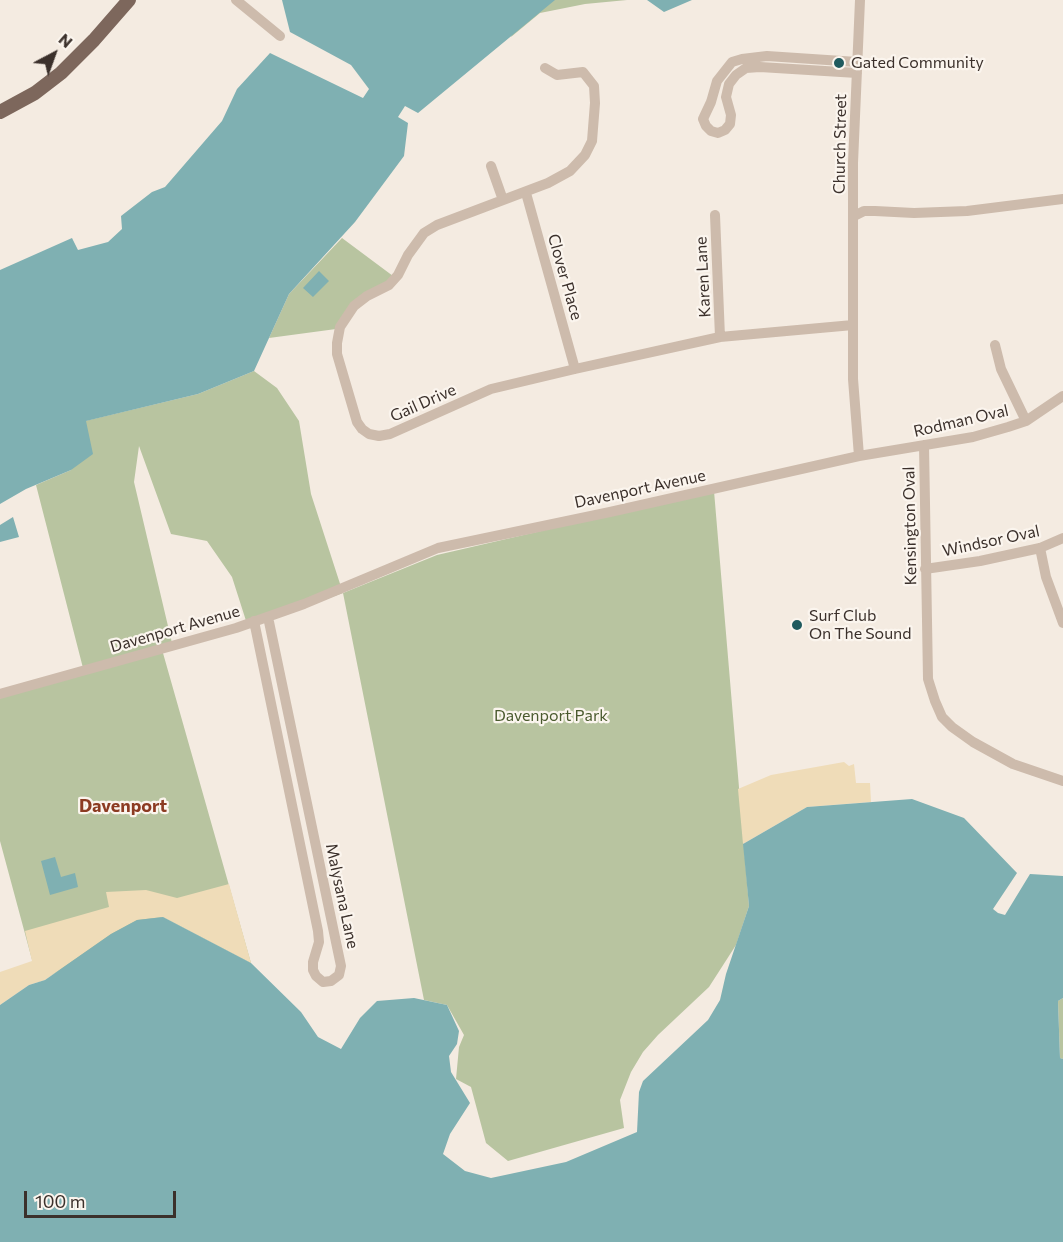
<!DOCTYPE html>
<style>
body{margin:0}
#map{position:relative;width:1063px;height:1242px;overflow:hidden;background:#f4ebe1;font-family:Commissioner,sans-serif}
canvas{display:block}
.north{position:absolute;left:24px;top:24px;width:60px;height:60px;-webkit-text-stroke:4px #fbf5ee;paint-order:stroke;rotate:41deg;font-size:16px;font-weight:700;line-height:24px;text-align:center;color:#3b302b}
.north::after{content:'';display:block;margin:auto;width:21px;height:27px;background:#3b302b;clip-path:polygon(50% 0,100% 100%,50% 72%,0 100%)}
.scale{position:absolute;left:24px;top:1191px;width:152px;height:27px;box-sizing:border-box;border:3px solid #3b302b;border-top:0;padding-left:8px;font-size:18px;line-height:21px;white-space:nowrap;color:#3b302b;-webkit-text-stroke:4px #fbf5ee;paint-order:stroke}
</style>
<div id="map">
<canvas width="1063" height="1242"></canvas>
<div class="north">N</div>
<div class="scale">100 m</div>
</div>
<script>
const context = document.querySelector('canvas').getContext('2d');
context.lineJoin = 'round';
function fillPath(path, color) { context.fillStyle = color; context.fill(path, 'evenodd'); }
const toPath = rows => new Path2D(rows.map(r => 'M' + r).join(''));
function strokePath(path, color, width, dash) { context.strokeStyle = color; context.lineWidth = width; context.lineCap = dash ? 'butt' : 'round'; context.setLineDash(dash || []); context.stroke(path); }
function write(font, color, halo, rows, align = 'center') {
  context.font = font + ' Commissioner,sans-serif'; context.lineWidth = 4.5; context.setLineDash([]); context.textBaseline = 'middle'; context.strokeStyle = halo; context.fillStyle = color; for (const [text, x, y, turn = 0] of rows) {
    context.save(); context.translate(x, y); context.rotate((+turn || 0) * Math.PI / 180); context.textAlign = isNaN(turn) ? turn : align; if (halo) context.strokeText(text, 0, 0); context.fillText(text, 0, 0); context.restore();
  }
}
fillPath(toPath([
 [523,0,627,0,585,4,540,13,511,37],
 [342,238,393,276,336,329,269,338,289,294],
 [254,371,277,388,299,421,311,494,343,593,437,555,714,491,749,906,736,945,709,987,658,1035,643,1052,631,1072,620,1100,624,1128,508,1161,486,1143,471,1087,456,1079,459,1047,464,1035,447,1005,424,1000,343,593,248,627,232,577,207,541,171,534,139,446,134,482,172,643,161,646,251,963,163,917,38,982,0,841,0,692,83,668,36,485,71,470,85,421,198,394],
 [1063,998,1063,1059,1060,1058,1058,1001]
]), '#b8c4a0');
fillPath(toPath([
 [844,762,849,766,854,764,856,783,870,783,871,802,807,807,743,844,738,789,771,775],
 [229,884,251,963,163,917,137,920,111,934,45,980,29,985,0,1005,0,972,32,961,25,931,109,907,106,892,146,890,177,898]
]), '#efdcb8');
fillPath(toPath([
 [282,0,555,0,418,113,405,106,398,117,408,123,404,156,355,222,289,294,254,371,198,394,86,421,93,454,71,470,26,489,0,504,0,270,72,238,78,250,108,242,122,229,121,216,152,192,165,187,222,121,237,89,270,53,363,98,369,89,351,65,290,32],
 [647,0,692,0,664,12],
 [319,271,329,281,313,297,303,288],
 [13,517,19,537,0,542,0,525],
 [912,799,964,818,1017,873,993,909,998,913,1005,915,1030,874,1063,876,1063,998,1058,1001,1060,1058,1063,1059,1063,1242,0,1242,0,1005,29,985,45,980,111,934,137,920,163,917,251,963,301,1012,318,1037,341,1049,360,1018,377,1001,414,998,447,1005,459,1031,457,1044,449,1056,451,1072,470,1103,450,1134,443,1154,465,1171,491,1178,566,1162,637,1132,639,1092,643,1081,708,1020,720,1000,726,974,749,906,743,844,807,807],
 [55,857,61,877,75,873,78,887,50,895,41,861]
]), '#7fb0b2');
strokePath(toPath([
 [236,0,280,36],
 [545,68,557,75,583,72,594,86,595,103,592,141,585,155,570,171,548,183,437,225,424,233,408,255,398,275,389,285,367,296,354,306,340,327,337,343,337,354,357,422,362,429,369,434,379,436,390,434,491,389,575,369,720,337,853,325],
 [857,73,760,67,746,68,736,75,729,84,726,97,731,115,730,124,725,130,718,133,711,131,706,126,703,119,711,102,717,81,732,62,742,59,767,56,857,62],
 [491,166,503,200],
 [526,193,575,369],
 [715,215,720,337],
 [854,216,864,211,875,211,914,213,967,211,1063,199],
 [995,345,1001,369,1026,421],
 [924,445,928,679,935,701,942,717,952,727,973,742,1013,764,1063,781],
 [859,456,973,437,1008,427,1026,421,1063,396],
 [1040,548,1046,577,1063,623],
 [925,569,980,561,1040,548,1063,538],
 [254,621,318,931,319,942,313,962,313,970,316,976,323,982,331,981,339,975,341,966,268,617],
 [0,694,236,628,304,604,438,548,610,512,859,456,853,379,853,163,860,0]
]), '#cdbbac', 10);
strokePath(toPath([
 [0,112,35,93,61,73,94,40,129,0]
]), '#7d675c', 14);
for (const [x, y, r, color] of [
 [839,63,6,"#1f5a5e"],
 [797,625,6,"#1f5a5e"]
]) { const dot = new Path2D(); dot.arc(x, y, r, 0, 2 * Math.PI); context.fillStyle = color; context.fill(dot); strokePath(dot, '#fbf5ee', 2); }
write('16px', '#3b302b', '#fbf5ee', [
 ["Gated Community",851,63],
 ["Surf Club",809,616],
 ["On The Sound",809,634]
], 'left');
write('16px', '#3b302b', '#fbf5ee', [
 ["Church Street",840,144,-89],
 ["Clover Place",565,277,74],
 ["Karen Lane",703,277,-93],
 ["Gail Drive",423,403,-24],
 ["Rodman Oval",961,421,-13],
 ["Davenport Avenue",640,489,-12],
 ["Kensington Oval",910,526,-91],
 ["Windsor Oval",991,541,-12],
 ["Davenport Avenue",175,629,-16],
 ["Malysana Lane",342,896,78]
]);
write('16px', '#4a5a2e', '#fbf5ee', [
 ["Davenport Park",551,716]
]);
write('bold 18px', '#8c3b22', '#fbf5ee', [
 ["Davenport",123,806]
]);
</script>
